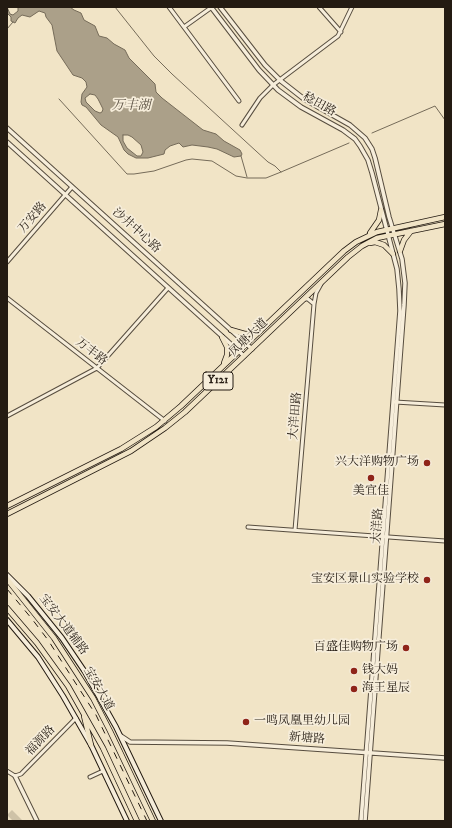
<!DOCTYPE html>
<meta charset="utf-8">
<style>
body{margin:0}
#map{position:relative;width:452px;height:828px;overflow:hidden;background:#f1e4c6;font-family:"IM FELL DW Pica",serif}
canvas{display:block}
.frame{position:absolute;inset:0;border:8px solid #241b12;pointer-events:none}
</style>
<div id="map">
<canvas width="452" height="828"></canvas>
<div class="frame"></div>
</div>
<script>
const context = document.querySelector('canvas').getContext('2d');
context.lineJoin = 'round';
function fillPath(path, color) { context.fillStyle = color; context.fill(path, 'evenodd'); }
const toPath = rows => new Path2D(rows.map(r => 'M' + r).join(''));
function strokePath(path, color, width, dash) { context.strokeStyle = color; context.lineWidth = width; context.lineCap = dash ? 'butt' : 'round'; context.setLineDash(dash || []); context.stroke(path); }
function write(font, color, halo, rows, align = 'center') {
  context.font = font + ' "IM FELL DW Pica","Noto Serif SC",serif'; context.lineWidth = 3.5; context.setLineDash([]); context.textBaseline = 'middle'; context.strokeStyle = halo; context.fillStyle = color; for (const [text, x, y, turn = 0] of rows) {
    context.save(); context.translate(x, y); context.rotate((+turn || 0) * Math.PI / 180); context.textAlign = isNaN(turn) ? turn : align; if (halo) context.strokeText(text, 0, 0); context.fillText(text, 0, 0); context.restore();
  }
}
fillPath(toPath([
 [12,810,22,820,22,821,13,821,7,815]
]), '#cec2a7');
const water = toPath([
 [7,7,10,14,13,15,18,11,18,7,70,7,74,10,81,13,84,20,95,26,99,36,107,38,114,44,125,50,129,58,155,84,156,92,162,98,203,130,216,134,224,141,240,150,242,154,241,156,234,157,217,149,208,147,192,145,183,147,179,143,170,146,165,150,164,154,148,158,136,158,128,154,124,150,118,137,101,125,86,107,82,105,81,102,82,94,87,87,86,82,82,78,73,75,57,51,52,25,46,17,45,13,39,11,30,17,22,15,18,18,15,23,11,21,11,17,7,13,7,7],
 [90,94,95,95,98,99,103,109,102,112,100,113,95,111,86,102,85,98,90,94],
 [123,135,128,135,132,137,141,145,143,152,141,156,137,156,127,148,123,141,123,135]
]);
fillPath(water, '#aba089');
strokePath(water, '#756b59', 1);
strokePath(toPath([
 [115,7,154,56,172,74,268,162,275,166,281,172],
 [7,29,13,22],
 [59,99,127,174,134,174,154,171,186,160,192,159,212,161,236,176,247,178,266,178,281,172,349,143],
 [372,133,435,106,445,120],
 [241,156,247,177]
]), '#756b59', 1);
const minor = toPath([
 [169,7,239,101],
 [319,7,341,32],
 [184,27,212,7],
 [242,125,260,98,273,85,338,36,352,7],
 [7,262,72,187],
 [7,298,165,421],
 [304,299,308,299,314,304],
 [395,402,445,405],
 [7,416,97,368,168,288],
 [248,527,445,541],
 [295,530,314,304,316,293,321,284],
 [7,771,15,776,21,774,76,718],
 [90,777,103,771]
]);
const tertiary = toPath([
 [211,7,259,70,278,90,301,107,343,130,355,139,360,146,368,160,372,173,397,269,399,289,400,311,361,821],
 [220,7,265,65,281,81,304,99,350,125,365,138,372,149,375,158,389,217,402,259,405,283,404,305,365,821],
 [7,128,252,349],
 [7,142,244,356],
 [121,736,130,742,227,743,445,758],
 [15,776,37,821]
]);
const secondary = toPath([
 [7,575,28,596,62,638,85,672,116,727,161,821],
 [7,620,38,657,63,696,91,745,127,821]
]);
const primary = toPath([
 [370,233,379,220,381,210],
 [370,243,375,242,384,245,393,254],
 [400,251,404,240,411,231],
 [231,330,245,334,257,333],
 [222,337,227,347,227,355,224,363],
 [7,506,121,449,156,427,181,406,344,251,356,242,377,232,445,217],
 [7,514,131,451,165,428,185,412,348,257,362,246,377,238,445,224],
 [7,579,54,638,93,698,110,731,153,821],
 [7,608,37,643,68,686,103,748,137,821],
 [84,716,91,745]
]);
strokePath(minor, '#574d3f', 5);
strokePath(tertiary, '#574d3f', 5.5);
strokePath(secondary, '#241b12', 6);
strokePath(primary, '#241b12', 6);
strokePath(minor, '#f6edda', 3);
strokePath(tertiary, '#f6edda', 3.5);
strokePath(secondary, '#f6edda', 4);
strokePath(primary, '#f1e4c6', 4.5);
strokePath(toPath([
 [7,589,32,619,48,640,96,715,147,821]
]), '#241b12', 1, [7, 7]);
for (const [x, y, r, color] of [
 [427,463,4,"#8f2418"],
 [371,478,4,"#8f2418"],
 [427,580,4,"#8f2418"],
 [406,648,4,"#8f2418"],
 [354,671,4,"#8f2418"],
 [354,689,4,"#8f2418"],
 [246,722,4,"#8f2418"]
]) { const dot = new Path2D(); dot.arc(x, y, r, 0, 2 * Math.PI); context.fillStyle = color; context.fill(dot); strokePath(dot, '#f6edda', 1.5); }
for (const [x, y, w] of [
 [218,381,30]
]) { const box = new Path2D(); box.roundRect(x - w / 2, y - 9, w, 18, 3); context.fillStyle = '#f6edda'; context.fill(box); strokePath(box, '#241b12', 1); }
write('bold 11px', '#241b12', null, [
 ["Y121",218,381]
]);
write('12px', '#241b12', '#f6edda', [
 ["稔田路",319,105,29],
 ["万安路",33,218,-49],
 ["沙井中心路",136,231,42],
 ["凤塘大道",249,338,-44],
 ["万丰路",91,352,38],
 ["大洋田路",296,416,-85],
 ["大洋路",378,526,-86],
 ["宝安大道辅路",63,625,53],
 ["宝安大道",98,689,60],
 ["新塘路",307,739,4],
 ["福源路",41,741,-46]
]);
write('12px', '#241b12', '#f6edda', [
 ["兴大洋购物广场",419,463],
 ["美宜佳",371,492,"center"],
 ["宝安区景山实验学校",419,580],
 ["百盛佳购物广场",398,648],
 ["钱大妈",362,671,"left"],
 ["海王星辰",362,689,"left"],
 ["一鸣凤凰里幼儿园",254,722,"left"]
], 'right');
write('italic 13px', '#5a5042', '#f6edda', [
 ["万丰湖",131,106]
]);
</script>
